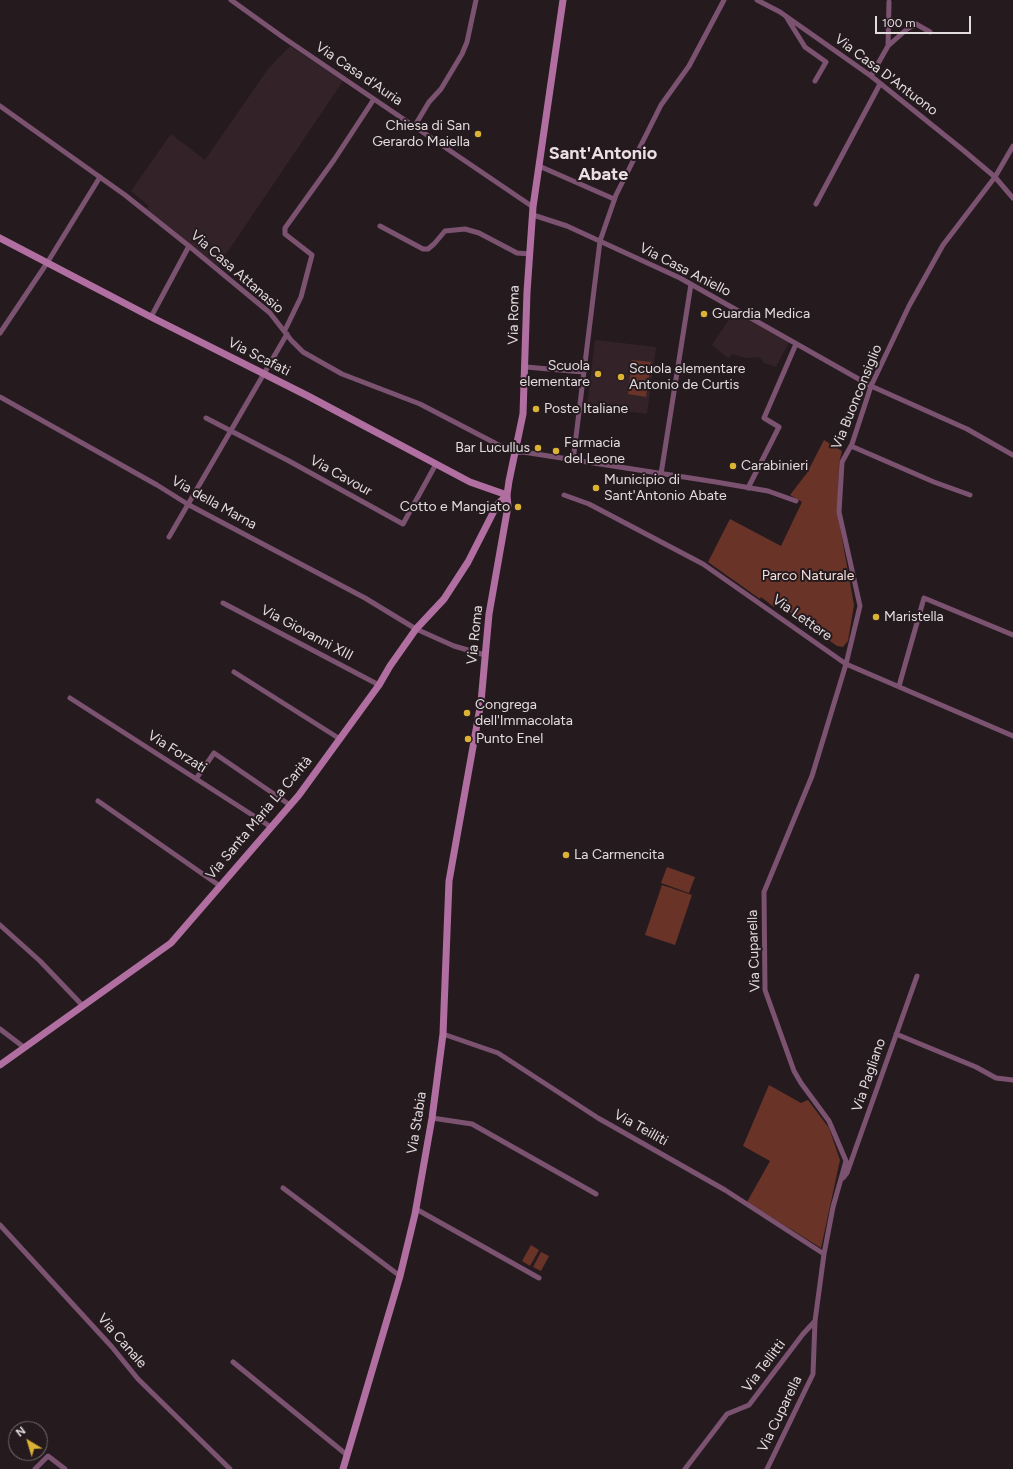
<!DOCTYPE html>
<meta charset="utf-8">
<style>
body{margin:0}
#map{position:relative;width:1013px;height:1469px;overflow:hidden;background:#251b1f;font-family:Figtree,sans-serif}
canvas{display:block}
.north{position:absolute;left:8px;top:1421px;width:40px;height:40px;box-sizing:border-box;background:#251b1f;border:1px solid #71686c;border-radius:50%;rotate:322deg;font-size:11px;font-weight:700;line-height:16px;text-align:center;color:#e3dcdf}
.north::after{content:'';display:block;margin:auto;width:14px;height:18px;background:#dbb233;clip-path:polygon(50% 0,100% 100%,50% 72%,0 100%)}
.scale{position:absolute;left:875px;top:16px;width:96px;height:18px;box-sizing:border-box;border:2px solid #e3dcdf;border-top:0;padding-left:5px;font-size:12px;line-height:14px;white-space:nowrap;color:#e3dcdf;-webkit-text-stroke:3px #251b1f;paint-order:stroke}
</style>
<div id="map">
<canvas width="1013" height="1469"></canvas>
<div class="north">N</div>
<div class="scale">100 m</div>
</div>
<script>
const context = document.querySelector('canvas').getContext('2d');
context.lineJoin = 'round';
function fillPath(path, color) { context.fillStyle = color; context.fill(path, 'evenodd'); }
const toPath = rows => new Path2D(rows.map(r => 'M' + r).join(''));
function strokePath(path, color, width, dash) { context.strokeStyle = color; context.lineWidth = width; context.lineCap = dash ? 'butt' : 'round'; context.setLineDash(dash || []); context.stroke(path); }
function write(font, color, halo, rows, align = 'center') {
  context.font = font + ' Figtree,sans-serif'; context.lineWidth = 4; context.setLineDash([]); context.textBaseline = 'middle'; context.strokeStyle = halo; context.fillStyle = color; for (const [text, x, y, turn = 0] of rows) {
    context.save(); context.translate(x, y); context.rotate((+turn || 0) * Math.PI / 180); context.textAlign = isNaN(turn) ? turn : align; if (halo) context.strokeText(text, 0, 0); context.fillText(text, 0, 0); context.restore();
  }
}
fillPath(toPath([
 [290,46,343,81,218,266,147,209,149,206,131,191,171,134,205,160,268,69],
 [734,312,789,342,776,367,764,363,760,357,746,358,732,354,728,358,712,345],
 [595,340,656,347,647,414,587,406]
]), '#332328');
fillPath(toPath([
 [632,360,651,362,646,397,628,394],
 [824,440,842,451,839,463,838,516,854,605,848,641,843,647,837,646,777,603,774,607,761,597,760,599,708,562,730,519,781,546,802,502,790,495,807,473],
 [667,867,695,877,689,893,661,883],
 [662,885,692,895,675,945,645,935],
 [769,1085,801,1103,808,1100,829,1128,840,1160,821,1248,747,1202,770,1161,743,1146],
 [531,1245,539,1250,530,1266,522,1261],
 [541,1252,549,1256,541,1271,533,1267]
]), '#693328');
strokePath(toPath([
 [231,0,284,38,533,207],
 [757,0,780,12,871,76,963,150,995,177,1013,198],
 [787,18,805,47,826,62,815,81],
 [888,46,907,29,916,24,930,32],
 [871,76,888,46,889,2],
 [0,106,125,195,189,246,270,313,291,340,303,352,342,374,420,404,514,453,523,452,716,482,768,491,796,501],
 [414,127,429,102,441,89,462,54,467,42,476,0],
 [539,166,614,199],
 [816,204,880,84],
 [533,215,567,226,680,278,871,386,967,429,1013,455],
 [380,226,423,249,428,249,434,244,445,231,465,229,479,233,517,253,530,254],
 [151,317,189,246],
 [285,330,301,297,312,255,285,234,285,228,334,160,374,99],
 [0,333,47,263,100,177],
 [526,367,583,372],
 [0,397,157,485,189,505,365,598,416,629,454,646,485,655],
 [206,418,289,461,403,524,436,464],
 [851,446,934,482,970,495],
 [573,461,600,241,616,195,661,105,689,66,724,0],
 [661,474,691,284],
 [748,488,779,427,764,418,796,344],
 [564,495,589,504,703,564,846,664,1013,736],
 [169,537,287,334],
 [223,603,379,685],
 [234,672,340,739],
 [899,686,924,598,1013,635],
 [70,698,271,827],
 [196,779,214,753,290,805],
 [98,801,220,886],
 [0,925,40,961,83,1006],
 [0,1029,25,1048],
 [443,1034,498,1053,598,1118,725,1190,824,1254],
 [896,1034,976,1067,996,1078,1013,1080],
 [432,1118,472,1124,596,1194],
 [843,1178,847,1173,917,976],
 [283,1188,400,1276],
 [416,1209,539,1278],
 [0,1225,112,1347,138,1379,230,1469],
 [233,1362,347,1455],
 [35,1469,48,1456,65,1469],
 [685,1469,727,1414,749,1405,803,1334,815,1321],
 [767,1469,813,1374,815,1321,824,1254,833,1207,846,1161,829,1121,801,1083,794,1071,765,990,764,892,812,776,846,664,860,606,839,512,842,462,852,444,871,386,909,306,943,245,995,177,1013,146]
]), '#7c5271', 5);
strokePath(toPath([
 [0,238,151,317,308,396,470,482,507,495],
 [0,1065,171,943,299,795,379,685,390,666,416,629,444,599,468,562,497,505,507,495],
 [343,1469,400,1276,415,1214,432,1118,443,1034,449,881,481,702,489,614,508,506,507,495,509,481,523,414,527,292,533,207,563,0]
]), '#b16fa1', 7);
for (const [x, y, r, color] of [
 [478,134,4,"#dbb233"],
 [704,314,4,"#dbb233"],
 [598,374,4,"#dbb233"],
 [621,377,4,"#dbb233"],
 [536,409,4,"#dbb233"],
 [538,448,4,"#dbb233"],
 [556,451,4,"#dbb233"],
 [733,466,4,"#dbb233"],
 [596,488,4,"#dbb233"],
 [518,507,4,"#dbb233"],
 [876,617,4,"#dbb233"],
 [467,713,4,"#dbb233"],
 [468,739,4,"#dbb233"],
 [566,855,4,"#dbb233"]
]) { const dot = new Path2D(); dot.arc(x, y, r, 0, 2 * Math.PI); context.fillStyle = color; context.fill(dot); strokePath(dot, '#251b1f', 1.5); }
write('14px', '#e3dcdf', '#251b1f', [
 ["Via Casa d'Auria",359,74,34],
 ["Via Casa D'Antuono",886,75,37],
 ["Via Casa Aniello",685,270,27],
 ["Via Casa Attanasio",237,272,41],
 ["Via Roma",514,315,-89],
 ["Via Scafati",259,357,27],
 ["Via Buonconsiglio",857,397,-68],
 ["Via Cavour",341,476,29],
 ["Via della Marna",214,503,29],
 ["Via Lettere",802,618,35],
 ["Via Giovanni XIII",307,633,28],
 ["Via Roma",475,635,-84],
 ["Via Forzati",177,752,32],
 ["Via Santa Maria La Carità",259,818,-50],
 ["Via Cuparella",754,951,-92],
 ["Via Pagliano",869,1075,-71],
 ["Via Stabia",417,1123,-81],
 ["Via Teilliti",641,1128,29],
 ["Via Canale",122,1341,49],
 ["Via Tellitti",764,1366,-53],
 ["Via Cuparella",780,1414,-64]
]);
write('14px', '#e3dcdf', '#251b1f', [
 ["Chiesa di San",470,126,"right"],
 ["Gerardo Maiella",470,142,"right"],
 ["Guardia Medica",712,314],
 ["Scuola",590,366,"right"],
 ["elementare",590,382,"right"],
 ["Scuola elementare",629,369],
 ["Antonio de Curtis",629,385],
 ["Poste Italiane",544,409],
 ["Farmacia",564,443],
 ["del Leone",564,459],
 ["Bar Lucullus",530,448,"right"],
 ["Carabinieri",741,466],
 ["Municipio di",604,480],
 ["Sant'Antonio Abate",604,496],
 ["Cotto e Mangiato",510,507,"right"],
 ["Maristella",884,617],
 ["Congrega",475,705],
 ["dell'Immacolata",475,721],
 ["Punto Enel",476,739],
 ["La Carmencita",574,855]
], 'left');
write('14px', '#f5dfda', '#251b1f', [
 ["Parco Naturale",808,576]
]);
write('bold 18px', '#ecdee3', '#251b1f', [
 ["Sant'Antonio",603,154],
 ["Abate",603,175]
]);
</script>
